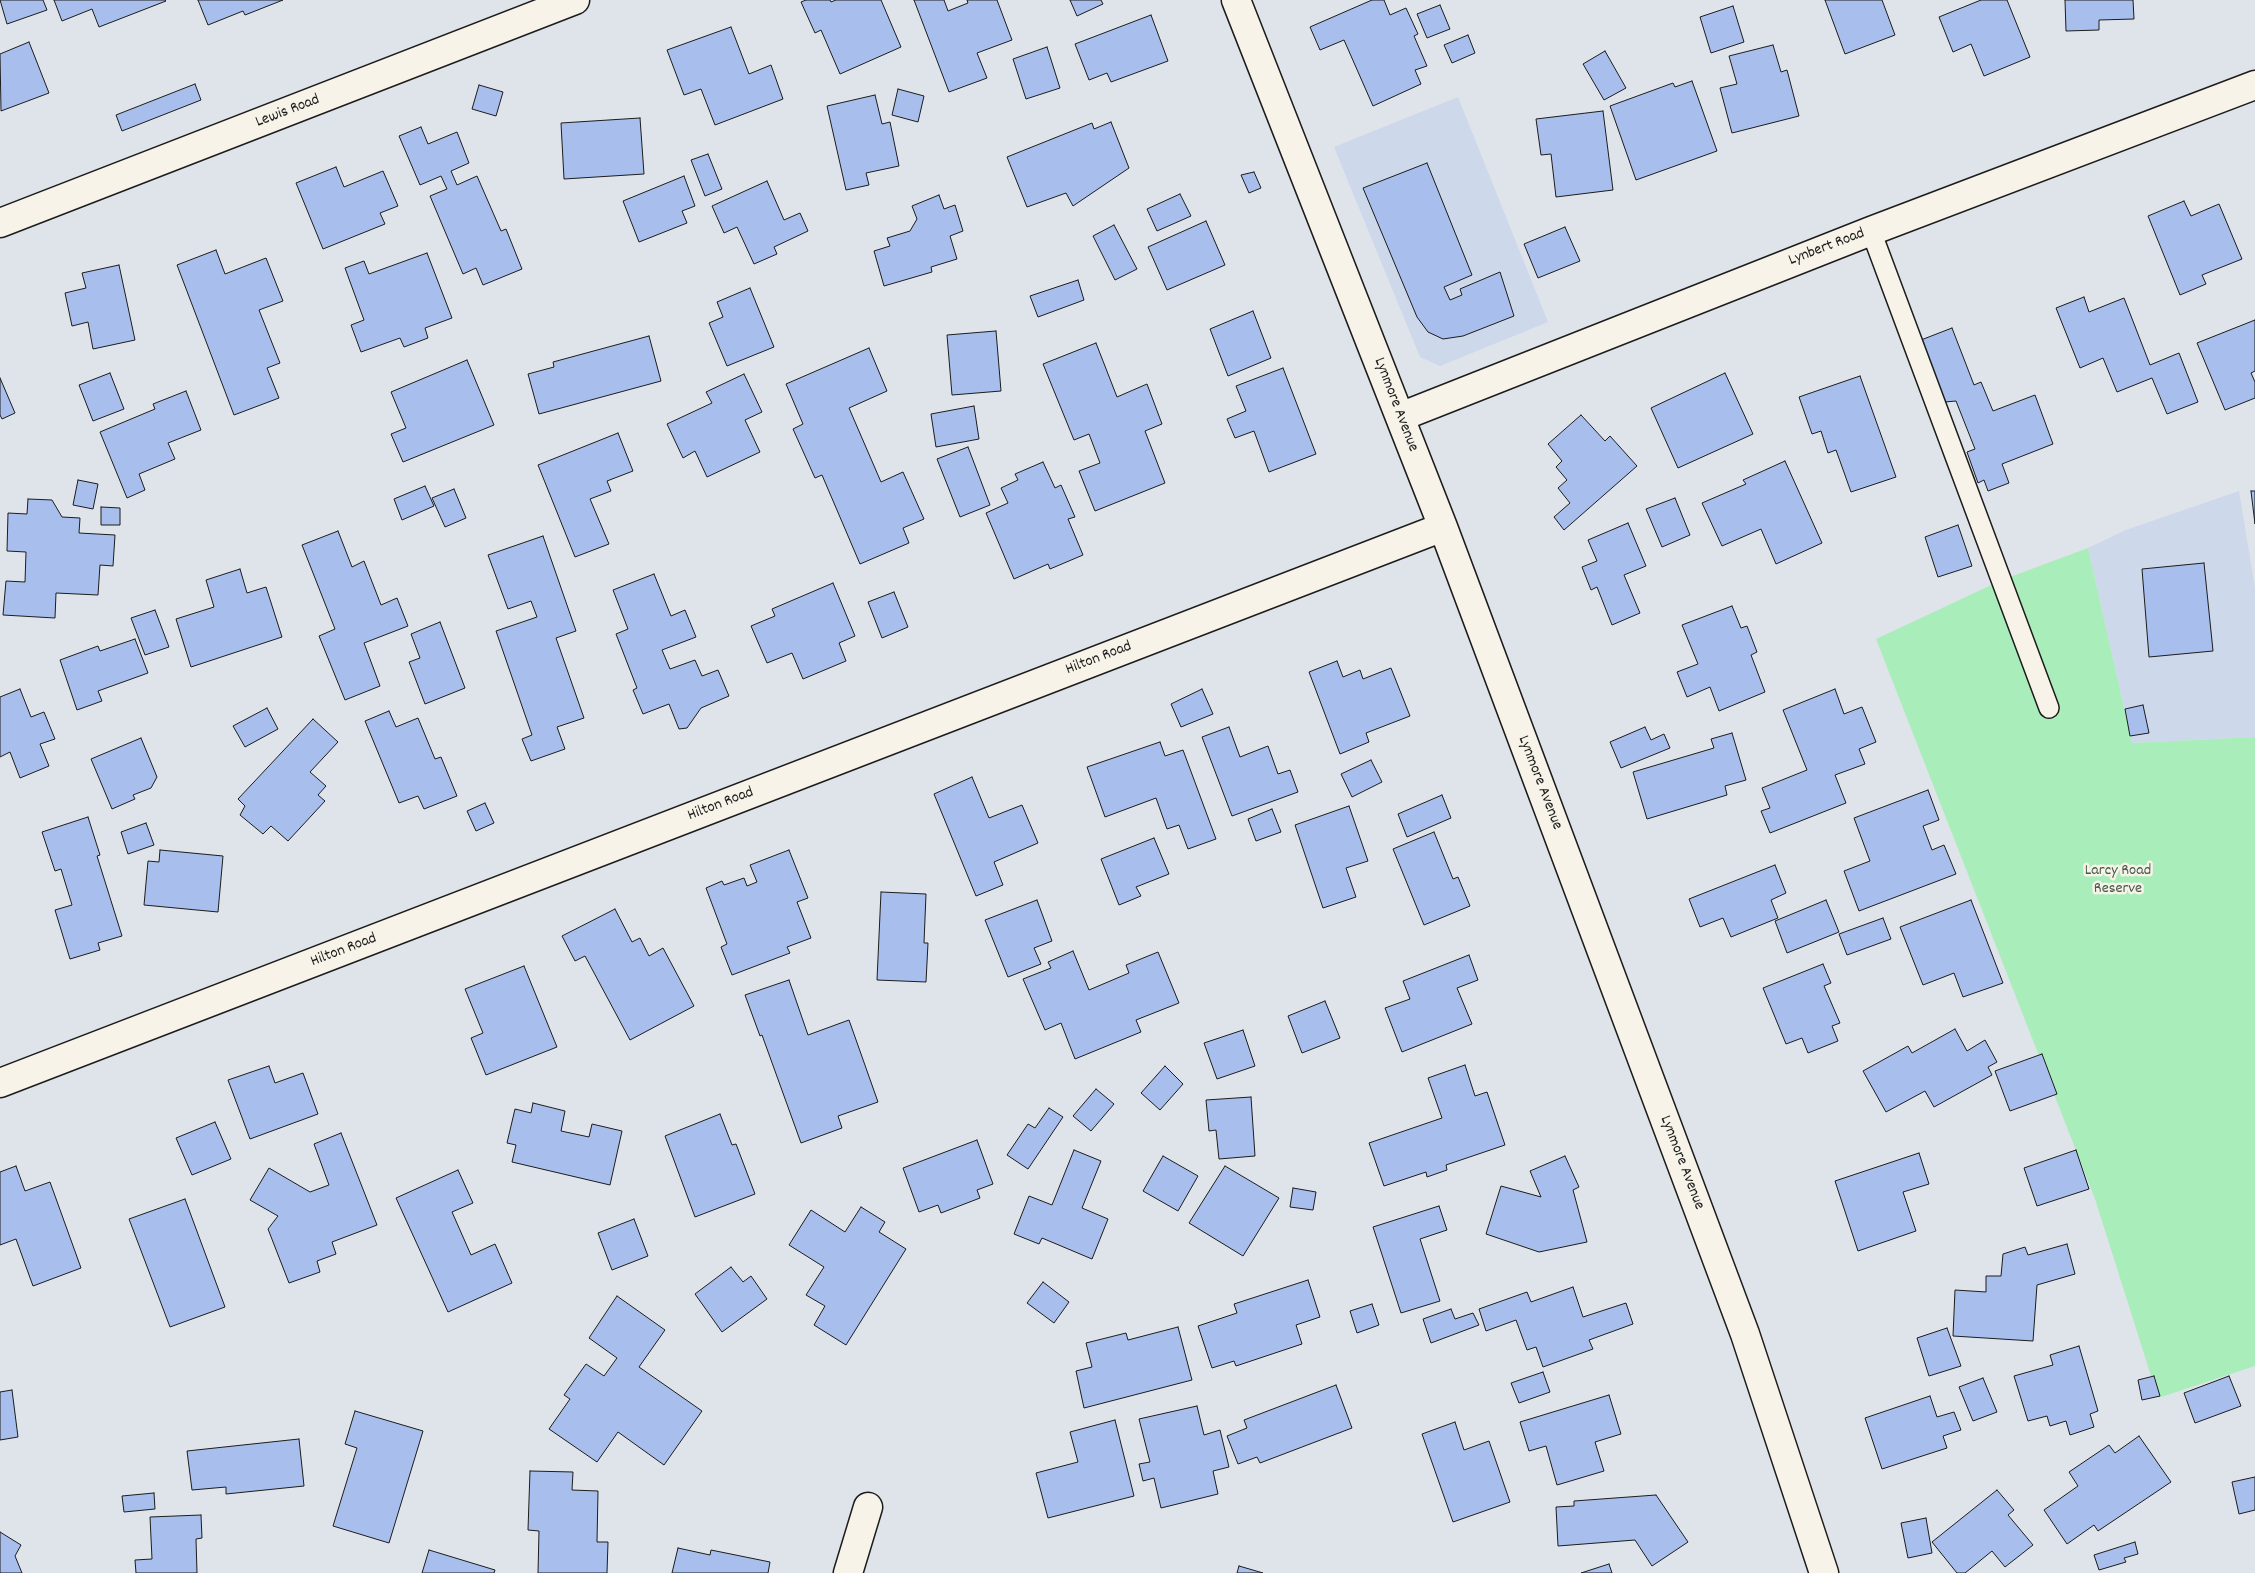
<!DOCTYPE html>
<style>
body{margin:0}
canvas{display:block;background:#dfe3ea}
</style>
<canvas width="2255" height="1573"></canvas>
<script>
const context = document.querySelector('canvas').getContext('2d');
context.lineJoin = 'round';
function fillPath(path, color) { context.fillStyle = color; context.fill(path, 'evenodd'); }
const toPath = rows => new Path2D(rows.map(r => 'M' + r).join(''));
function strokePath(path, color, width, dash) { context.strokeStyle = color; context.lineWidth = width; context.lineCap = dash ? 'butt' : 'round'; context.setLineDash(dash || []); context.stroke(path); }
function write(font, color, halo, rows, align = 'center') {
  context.font = font + ' Dekko,sans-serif'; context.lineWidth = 5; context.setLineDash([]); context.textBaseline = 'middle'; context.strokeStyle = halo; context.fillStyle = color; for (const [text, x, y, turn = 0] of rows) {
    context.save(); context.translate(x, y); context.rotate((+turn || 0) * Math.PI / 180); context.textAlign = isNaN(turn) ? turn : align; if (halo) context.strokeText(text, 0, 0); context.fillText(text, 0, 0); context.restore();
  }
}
fillPath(toPath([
 [1458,97,1548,322,1440,366,1420,357,1334,147],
 [2239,491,2255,588,2255,737,2132,743,2088,548,2126,530]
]), '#ced8eb');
fillPath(toPath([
 [2088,548,2132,743,2255,737,2255,1366,2158,1398,2095,1199,1876,639,2002,580]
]), '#a9eeba');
const building = toPath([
 [0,0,43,0,47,10,7,24,0,0],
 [54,0,165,0,166,1,99,27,92,9,62,21,54,0],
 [198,0,283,0,245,15,243,11,208,25,198,0],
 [806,0,830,0,831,2,836,0,881,0,901,47,840,74,821,30,815,33,801,2,806,0],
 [914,0,944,0,948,11,968,3,967,0,997,0,1012,40,977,53,987,78,949,92,914,0],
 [1070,0,1101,0,1103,4,1077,16,1070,0],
 [1372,0,1384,0,1390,15,1406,8,1418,34,1414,36,1427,66,1415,70,1421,84,1373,106,1344,40,1320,50,1310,27,1372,0],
 [1825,0,1882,0,1895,35,1845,54,1825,0],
 [1981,0,2007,0,2030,57,1984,76,1971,44,1953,52,1939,17,1981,0],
 [2065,0,2133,0,2134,19,2099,20,2099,30,2066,31,2065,0],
 [1440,5,1450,29,1427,38,1417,14,1440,5],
 [1733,6,1744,42,1711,53,1700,17,1733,6],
 [1151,15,1168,61,1111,82,1107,73,1089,80,1075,44,1151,15],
 [731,27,749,74,771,65,783,99,715,125,701,89,684,95,667,50,731,27],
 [1468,35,1475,53,1452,63,1444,45,1468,35],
 [29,42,49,93,1,111,0,54,29,42],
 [1773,45,1781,72,1787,70,1799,116,1732,133,1720,88,1737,84,1729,56,1773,45],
 [1047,47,1060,88,1026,99,1013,59,1047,47],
 [1605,51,1626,88,1604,100,1583,64,1605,51],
 [1692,81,1717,151,1636,180,1610,106,1673,83,1675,87,1692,81],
 [195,84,201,100,122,131,116,115,195,84],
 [479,85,503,92,496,116,472,109,479,85],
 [898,89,924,96,918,122,892,115,898,89],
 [875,95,882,124,890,122,899,166,866,173,869,185,846,190,827,106,875,95],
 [1603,111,1613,190,1556,197,1551,154,1541,155,1536,119,1603,111],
 [640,118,644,174,564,179,561,123,640,118],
 [1111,122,1129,168,1073,206,1066,193,1027,207,1007,157,1092,123,1094,129,1111,122],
 [421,127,428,144,457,132,469,163,451,171,457,185,477,176,501,231,506,229,522,269,483,285,476,268,463,274,430,196,447,189,441,176,420,185,399,136,421,127],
 [708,154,722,189,705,196,691,160,708,154],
 [1427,163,1472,275,1444,287,1450,300,1462,295,1460,289,1500,272,1514,316,1463,336,1443,339,1428,332,1417,317,1363,188,1427,163],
 [336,167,344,187,383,171,398,206,380,213,385,224,323,249,296,183,336,167],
 [1254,172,1261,188,1249,193,1241,175,1254,172],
 [684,176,695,206,682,211,687,223,639,242,623,201,684,176],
 [767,181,784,220,800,213,808,231,774,247,777,254,754,264,737,227,724,233,712,206,767,181],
 [1180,194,1191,216,1157,231,1147,209,1180,194],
 [939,195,944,209,955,205,963,231,950,236,957,259,931,267,932,272,884,286,874,251,890,246,887,238,910,231,917,219,912,206,939,195],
 [2184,201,2191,216,2219,204,2242,259,2202,275,2206,284,2180,295,2148,216,2184,201],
 [1206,221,1225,265,1167,290,1148,247,1206,221],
 [1114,225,1137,269,1115,280,1093,236,1114,225],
 [1565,227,1580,261,1538,278,1524,244,1565,227],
 [216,250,225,274,266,258,283,301,259,310,280,363,267,368,279,398,234,415,177,265,216,250],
 [427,253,452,318,425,328,428,338,404,347,400,338,361,352,351,325,364,320,345,268,364,261,369,274,427,253],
 [119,265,135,340,93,349,88,322,72,326,65,293,86,288,82,273,119,265],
 [1078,280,1084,300,1038,317,1030,296,1078,280],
 [750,288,774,347,727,366,709,323,723,317,717,302,750,288],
 [2084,297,2089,312,2124,298,2150,365,2179,353,2198,402,2167,414,2152,378,2117,392,2103,358,2080,368,2056,308,2084,297],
 [1253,311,1271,358,1228,376,1210,329,1253,311],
 [2255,320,2255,371,2251,373,2255,382,2255,398,2225,410,2197,343,2255,320],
 [1952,328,1974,385,1981,382,1993,411,2035,395,2053,444,2002,464,2009,483,1988,491,1984,480,1978,483,1967,452,1975,449,1956,401,1945,402,1921,340,1952,328],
 [996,331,1001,391,952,395,947,335,996,331],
 [649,336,661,381,539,414,528,374,554,367,553,362,649,336],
 [1096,343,1117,397,1147,384,1162,424,1145,431,1165,483,1095,511,1079,471,1100,463,1089,434,1074,440,1043,364,1096,343],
 [869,348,887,391,849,408,881,482,903,472,924,519,903,528,909,543,860,564,822,475,815,478,793,429,803,424,786,384,869,348],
 [467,360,494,425,403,462,391,434,406,428,391,392,467,360],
 [1283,368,1316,454,1269,472,1254,431,1235,438,1227,419,1246,411,1236,386,1283,368],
 [110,373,124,409,93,421,79,385,110,373],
 [1725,373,1753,434,1678,468,1651,408,1725,373],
 [744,374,762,412,745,420,760,452,707,477,695,451,683,458,667,424,712,403,706,392,744,374],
 [1860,376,1896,477,1851,492,1836,450,1828,453,1821,431,1812,434,1799,397,1860,376],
 [0,378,15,413,2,419,0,415,0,378],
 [186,391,201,430,168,443,175,459,139,474,145,490,127,498,100,432,155,409,153,404,186,391],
 [974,406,979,439,936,447,931,414,974,406],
 [1581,415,1605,441,1610,436,1637,466,1564,530,1554,517,1570,503,1558,488,1567,480,1556,467,1562,461,1548,444,1581,415],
 [618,433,633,471,607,481,611,491,590,499,609,544,575,557,538,465,618,433],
 [968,447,990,505,960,517,937,459,968,447],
 [1785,461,1822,543,1776,564,1761,529,1722,546,1702,503,1746,484,1743,480,1785,461],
 [1043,462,1055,488,1061,485,1075,517,1068,519,1083,555,1050,569,1048,564,1014,579,986,513,1008,503,1001,488,1018,480,1015,474,1043,462],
 [78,480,98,484,93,509,73,505,78,480],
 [425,486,434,506,402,520,394,499,425,486],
 [454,489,466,518,445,527,432,498,454,489],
 [2251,491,2255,491,2255,524,2251,491],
 [1675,498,1690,535,1662,547,1646,509,1675,498],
 [28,499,52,500,62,517,80,518,79,533,115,535,113,566,100,565,98,595,56,593,55,618,3,615,6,581,25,582,26,552,7,551,8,513,27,514,28,499],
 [101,507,120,508,120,525,101,525,101,507],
 [1628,523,1646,566,1624,575,1640,613,1612,625,1597,587,1591,590,1582,567,1597,561,1588,540,1628,523],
 [1958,525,1972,566,1938,577,1925,537,1958,525],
 [338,531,352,567,364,561,381,605,397,598,408,626,364,643,380,686,345,700,319,636,335,629,302,545,338,531],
 [543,536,576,631,556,638,584,718,557,727,565,749,531,761,522,739,532,735,496,631,537,617,531,601,508,609,488,555,543,536],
 [2204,563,2213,651,2149,657,2142,569,2204,563],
 [240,569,247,593,266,587,282,637,191,667,176,619,214,607,206,580,240,569],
 [654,574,671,616,685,610,696,637,662,650,670,669,695,660,702,676,718,670,729,696,701,708,687,728,679,729,669,704,643,714,633,690,637,688,616,634,628,629,613,590,654,574],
 [833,583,855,636,839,643,846,661,803,679,792,653,767,663,751,626,775,616,772,609,833,583],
 [894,592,908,627,882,638,868,602,894,592],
 [1732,606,1741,628,1747,626,1757,652,1751,655,1765,692,1719,711,1710,687,1687,697,1677,672,1698,664,1682,625,1732,606],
 [155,610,169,647,145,655,131,618,155,610],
 [440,622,465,688,425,704,409,662,420,658,411,634,440,622],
 [135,639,148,673,98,691,102,701,77,710,60,660,98,646,100,651,135,639],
 [1337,661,1343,677,1360,670,1363,679,1391,668,1410,716,1366,733,1369,742,1340,754,1309,672,1337,661],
 [20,689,31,717,44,712,55,739,40,744,49,766,20,778,10,752,0,757,0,697,20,689],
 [1202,689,1213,714,1181,727,1171,704,1202,689],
 [1835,689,1844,714,1862,707,1876,742,1859,749,1865,764,1835,775,1846,803,1770,833,1761,811,1770,808,1762,788,1807,770,1783,710,1835,689],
 [2143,705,2149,733,2130,736,2125,709,2143,705],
 [267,708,278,729,245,747,233,726,267,708],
 [389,711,396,727,418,718,435,759,441,757,457,796,424,809,418,796,399,803,365,721,389,711],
 [313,719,338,742,310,772,326,786,318,795,325,801,288,841,271,826,263,834,240,815,245,806,238,799,313,719],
 [1229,727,1240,757,1268,746,1278,774,1290,770,1298,792,1232,816,1202,737,1229,727],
 [1645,727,1651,740,1664,734,1670,748,1621,768,1610,742,1645,727],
 [1732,733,1746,780,1725,786,1727,795,1647,819,1633,772,1714,748,1711,739,1732,733],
 [141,738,157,777,151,788,133,795,135,799,112,809,91,759,141,738],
 [1160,742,1165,756,1183,750,1216,839,1188,849,1179,825,1167,829,1156,798,1105,817,1087,767,1160,742],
 [1371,760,1382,782,1352,797,1341,774,1371,760],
 [972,777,989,818,1022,805,1038,843,994,862,1003,885,976,896,934,794,972,777],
 [1928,790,1939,820,1923,826,1932,850,1944,845,1956,874,1859,911,1844,871,1870,861,1854,818,1928,790],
 [1442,795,1451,818,1407,837,1398,814,1442,795],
 [485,803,494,823,476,831,467,811,485,803],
 [1349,806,1368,861,1346,868,1356,897,1323,908,1295,825,1349,806],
 [1272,809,1281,832,1256,841,1248,819,1272,809],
 [88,817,100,855,97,856,122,936,98,943,100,950,70,959,55,910,72,905,61,869,55,871,42,832,88,817],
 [146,823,154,845,128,854,121,832,146,823],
 [1434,832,1453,879,1458,877,1470,906,1424,925,1393,849,1434,832],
 [1154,838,1169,874,1136,887,1141,896,1119,905,1101,859,1154,838],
 [160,850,223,856,218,912,144,905,148,861,159,862,160,850],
 [789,850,808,898,797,902,811,938,787,947,790,953,732,975,721,947,727,944,706,888,722,881,724,885,744,878,747,886,757,882,750,865,789,850],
 [1775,865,1786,893,1771,900,1778,918,1731,937,1723,918,1700,927,1689,899,1775,865],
 [881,892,926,894,924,943,928,943,926,982,877,980,881,892],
 [1037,900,1052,941,1034,948,1041,964,1008,977,985,920,1037,900],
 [1826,900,1839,932,1787,953,1775,921,1826,900],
 [1971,900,2003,983,1963,997,1954,973,1923,985,1900,927,1971,900],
 [615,909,632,942,640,938,649,956,663,948,694,1006,630,1040,585,956,575,961,562,936,615,909],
 [1883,918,1891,939,1847,955,1839,934,1883,918],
 [1073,951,1089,990,1129,973,1126,965,1158,952,1179,1003,1136,1020,1141,1032,1075,1059,1061,1023,1045,1030,1023,979,1051,968,1048,962,1073,951],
 [1469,955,1478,980,1457,988,1472,1024,1402,1052,1385,1008,1410,999,1403,981,1469,955],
 [1823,964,1831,983,1824,986,1840,1023,1832,1026,1838,1041,1808,1053,1802,1038,1786,1044,1763,988,1823,964],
 [524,966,557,1047,486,1075,471,1038,483,1033,465,989,524,966],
 [789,980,808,1035,849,1020,878,1102,838,1116,842,1128,801,1143,762,1035,760,1036,745,995,789,980],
 [1325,1001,1340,1038,1302,1053,1288,1016,1325,1001],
 [1955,1029,1967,1051,1985,1040,1997,1062,1988,1067,1992,1075,1934,1107,1925,1091,1886,1112,1863,1071,1908,1046,1912,1053,1955,1029],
 [1243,1030,1255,1066,1217,1079,1204,1043,1243,1030],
 [2042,1054,2057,1094,2010,1111,1995,1071,2042,1054],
 [1465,1065,1475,1096,1487,1092,1505,1145,1446,1165,1447,1170,1427,1177,1426,1172,1384,1186,1369,1143,1442,1118,1428,1078,1465,1065],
 [269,1066,275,1083,303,1073,318,1114,250,1139,228,1080,269,1066],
 [1165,1066,1183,1084,1160,1110,1141,1093,1165,1066],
 [1096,1089,1114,1104,1091,1131,1073,1116,1096,1089],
 [1251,1097,1255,1156,1219,1159,1216,1130,1209,1131,1206,1100,1251,1097],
 [533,1103,565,1111,561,1131,589,1137,592,1124,622,1131,610,1185,512,1162,516,1145,507,1143,515,1109,531,1113,533,1103],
 [1049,1108,1063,1117,1028,1169,1007,1155,1028,1124,1035,1128,1049,1108],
 [720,1114,732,1145,736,1144,755,1194,695,1217,665,1136,720,1114],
 [215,1122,231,1159,192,1175,176,1138,215,1122],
 [341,1133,377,1225,332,1242,336,1254,317,1261,320,1272,289,1283,268,1229,278,1216,250,1200,269,1168,310,1192,329,1185,314,1144,341,1133],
 [977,1140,993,1184,977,1190,980,1198,941,1213,938,1205,919,1212,903,1168,977,1140],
 [1074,1150,1101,1161,1082,1208,1108,1219,1092,1259,1042,1238,1039,1244,1014,1234,1029,1196,1052,1205,1074,1150],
 [2076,1150,2089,1189,2037,1206,2024,1168,2076,1150],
 [1919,1153,1929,1184,1903,1192,1916,1231,1858,1251,1835,1181,1919,1153],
 [1163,1156,1198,1176,1178,1211,1143,1191,1163,1156],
 [1565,1156,1579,1187,1573,1190,1587,1242,1539,1252,1486,1234,1501,1186,1541,1197,1530,1171,1565,1156],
 [16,1166,25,1191,50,1182,81,1268,33,1286,16,1239,0,1245,0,1172,16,1166],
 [1225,1166,1279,1198,1243,1256,1189,1223,1225,1166],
 [458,1170,473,1203,452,1212,471,1255,495,1244,512,1283,448,1312,396,1198,458,1170],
 [1293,1188,1316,1192,1313,1210,1290,1207,1293,1188],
 [185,1199,225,1307,170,1327,129,1219,185,1199],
 [1439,1206,1447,1230,1420,1239,1440,1301,1401,1313,1373,1227,1439,1206],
 [861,1207,885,1222,879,1232,906,1249,846,1345,814,1325,825,1306,806,1295,824,1267,789,1245,811,1210,845,1232,861,1207],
 [634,1219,648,1256,612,1270,598,1233,634,1219],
 [2067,1244,2075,1274,2037,1285,2033,1341,1953,1336,1955,1290,1986,1292,1986,1276,2001,1276,2003,1254,2025,1247,2028,1255,2067,1244],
 [731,1267,743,1282,751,1276,767,1299,722,1332,695,1294,731,1267],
 [1308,1280,1320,1317,1296,1325,1302,1344,1236,1366,1234,1361,1212,1368,1198,1326,1237,1313,1234,1304,1308,1280],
 [1043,1282,1069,1302,1054,1323,1027,1303,1043,1282],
 [1573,1287,1583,1317,1626,1303,1633,1324,1589,1340,1593,1349,1543,1367,1536,1347,1527,1350,1516,1320,1486,1331,1479,1309,1527,1292,1531,1302,1573,1287],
 [617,1296,665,1330,639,1367,702,1411,664,1465,618,1432,597,1462,549,1429,570,1399,564,1395,586,1364,604,1376,617,1358,589,1338,617,1296],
 [1372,1304,1379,1325,1357,1333,1350,1311,1372,1304],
 [1451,1309,1455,1319,1473,1313,1479,1325,1431,1343,1423,1319,1451,1309],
 [1178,1327,1192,1380,1084,1408,1076,1371,1092,1367,1086,1343,1126,1333,1128,1340,1178,1327],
 [1947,1328,1961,1366,1929,1376,1917,1338,1947,1328],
 [2079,1346,2098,1411,2090,1414,2094,1427,2070,1435,2066,1421,2050,1426,2047,1416,2028,1421,2014,1376,2053,1365,2050,1355,2079,1346],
 [1543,1372,1550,1392,1519,1403,1511,1383,1543,1372],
 [2154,1376,2160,1396,2142,1400,2138,1380,2154,1376],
 [2229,1376,2241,1406,2195,1423,2184,1393,2229,1376],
 [1983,1378,1997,1412,1973,1421,1959,1387,1983,1378],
 [1336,1385,1352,1428,1260,1463,1257,1457,1238,1464,1227,1436,1247,1428,1244,1420,1336,1385],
 [12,1390,18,1437,0,1440,0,1392,12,1390],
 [1609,1395,1621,1434,1595,1442,1604,1471,1557,1485,1546,1446,1529,1451,1520,1422,1609,1395],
 [1930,1396,1937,1417,1954,1412,1961,1430,1943,1436,1947,1448,1882,1469,1865,1418,1930,1396],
 [1197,1406,1204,1435,1220,1430,1229,1467,1213,1471,1218,1494,1161,1508,1154,1478,1143,1481,1139,1464,1150,1462,1139,1419,1197,1406],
 [355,1411,423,1431,389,1543,333,1526,357,1448,345,1444,355,1411],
 [1115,1420,1134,1496,1048,1518,1036,1473,1078,1462,1070,1432,1115,1420],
 [1455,1422,1464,1450,1489,1441,1510,1502,1453,1522,1422,1434,1455,1422],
 [2139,1436,2171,1482,2098,1531,2094,1525,2067,1544,2044,1510,2078,1486,2069,1472,2109,1445,2115,1453,2139,1436],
 [299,1439,304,1486,226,1494,226,1487,192,1490,187,1451,299,1439],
 [530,1471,573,1472,572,1490,598,1491,597,1542,608,1542,607,1573,538,1573,539,1531,528,1530,530,1471],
 [2255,1477,2255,1510,2239,1514,2232,1482,2255,1477],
 [1997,1490,2014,1510,2008,1515,2033,1545,2005,1567,1992,1551,1965,1573,1957,1573,1932,1542,1997,1490],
 [154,1493,155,1509,124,1512,122,1496,154,1493],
 [1656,1495,1688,1542,1652,1566,1635,1540,1558,1546,1556,1507,1574,1506,1574,1501,1656,1495],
 [201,1515,202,1538,196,1539,197,1573,136,1573,135,1560,152,1559,150,1517,201,1515],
 [1926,1518,1932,1553,1908,1558,1901,1523,1926,1518],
 [0,1532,21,1545,15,1556,22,1573,0,1573,0,1532],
 [2135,1542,2138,1554,2124,1558,2126,1562,2099,1570,2094,1555,2135,1542],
 [678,1548,710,1555,711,1550,770,1562,768,1573,672,1573,678,1548],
 [429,1550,495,1570,494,1573,422,1573,429,1550],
 [1609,1564,1612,1573,1581,1573,1609,1564],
 [1239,1566,1263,1573,1237,1573,1239,1566]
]);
fillPath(building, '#a8bfed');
strokePath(building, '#1c1c1c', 1);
const service = toPath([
 [1871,231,2049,708]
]);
const minor = toPath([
 [1236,0,1443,527,1745,1334,1824,1573],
 [0,223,575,0],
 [1400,417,1871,231,2255,85],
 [0,1083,1443,527],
 [848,1573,868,1507]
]);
strokePath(service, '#1c1c1c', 22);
strokePath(minor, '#1c1c1c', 31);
strokePath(service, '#f7f3e8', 19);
strokePath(minor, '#f7f3e8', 28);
write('16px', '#1c1c1c', '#f7f3e8', [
 ["Lewis Road",288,112,-21],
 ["Lynbert Road",1827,248,-21],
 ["Lynmore Avenue",1395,405,69],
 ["Hilton Road",1099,659,-21],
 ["Lynmore Avenue",1539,783,69],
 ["Hilton Road",721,805,-21],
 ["Hilton Road",344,951,-21],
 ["Lynmore Avenue",1681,1163,69]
]);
write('16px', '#465b4b', '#f7f3e8', [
 ["Larcy Road",2118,872],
 ["Reserve",2118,890]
]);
</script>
